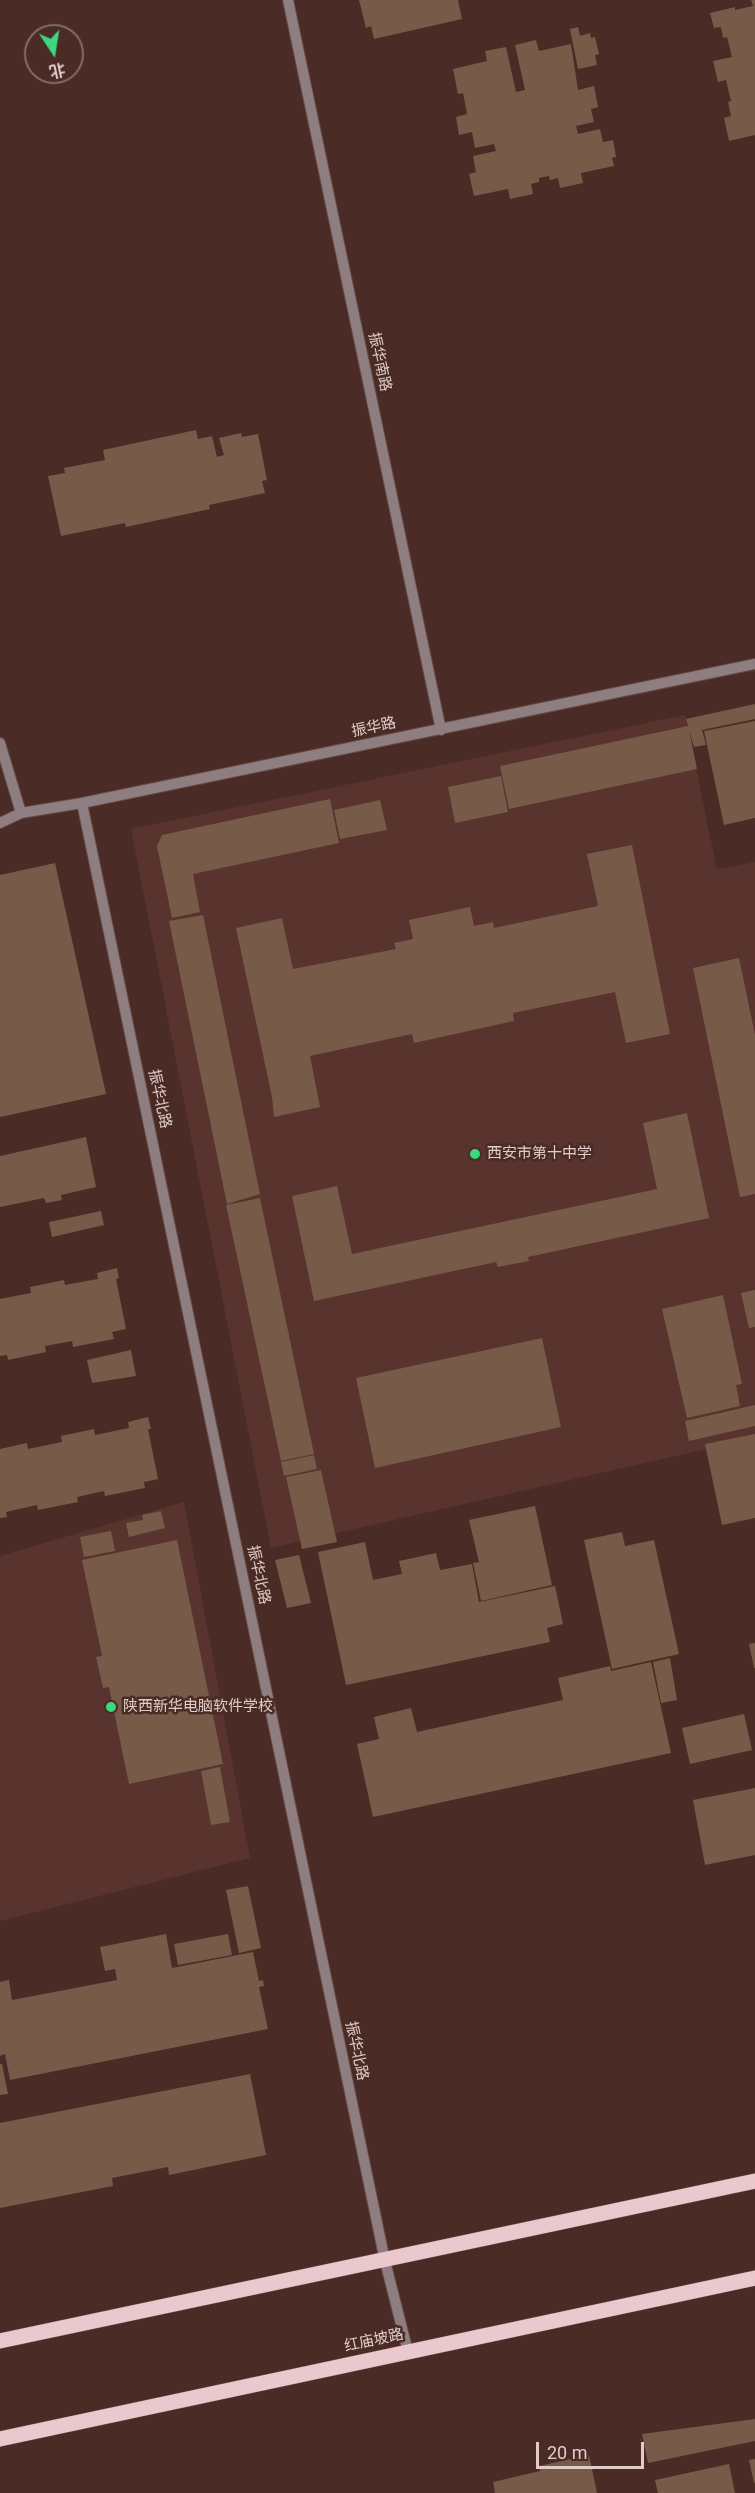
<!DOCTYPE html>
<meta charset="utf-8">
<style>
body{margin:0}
#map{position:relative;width:755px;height:2493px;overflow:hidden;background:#4a2b26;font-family:Roboto,"Noto Sans SC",sans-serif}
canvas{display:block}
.north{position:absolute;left:24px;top:24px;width:60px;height:60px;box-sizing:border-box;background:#4a2b26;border:2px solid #866b67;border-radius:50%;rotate:168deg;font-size:16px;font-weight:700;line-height:24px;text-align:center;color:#e0ccc8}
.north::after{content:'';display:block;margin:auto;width:21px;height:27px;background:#3cd77e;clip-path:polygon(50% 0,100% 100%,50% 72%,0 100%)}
.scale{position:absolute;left:536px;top:2442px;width:108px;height:27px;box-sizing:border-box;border:3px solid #e0ccc8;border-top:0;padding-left:8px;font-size:18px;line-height:21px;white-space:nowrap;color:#e0ccc8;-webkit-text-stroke:4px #4a2b26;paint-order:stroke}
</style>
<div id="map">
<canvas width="755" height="2493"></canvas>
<div class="north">北</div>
<div class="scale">20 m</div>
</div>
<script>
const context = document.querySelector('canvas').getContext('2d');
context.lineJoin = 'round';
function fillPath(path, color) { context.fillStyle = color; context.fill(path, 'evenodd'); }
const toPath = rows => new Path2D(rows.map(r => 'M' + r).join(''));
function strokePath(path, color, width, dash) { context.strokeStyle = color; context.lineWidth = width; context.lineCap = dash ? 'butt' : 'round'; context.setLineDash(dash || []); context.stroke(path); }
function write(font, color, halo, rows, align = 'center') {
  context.font = font + ' Roboto,"Noto Sans SC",sans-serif'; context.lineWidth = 5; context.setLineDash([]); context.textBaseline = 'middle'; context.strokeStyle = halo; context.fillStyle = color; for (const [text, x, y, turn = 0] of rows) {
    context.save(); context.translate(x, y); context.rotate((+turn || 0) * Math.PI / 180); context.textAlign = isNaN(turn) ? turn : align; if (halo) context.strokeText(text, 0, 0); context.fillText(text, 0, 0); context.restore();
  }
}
fillPath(toPath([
 [685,715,717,869,755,862,755,1438,271,1548,131,829],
 [184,1502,250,1858,0,1921,0,1556]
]), '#59332d');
fillPath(toPath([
 [359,0,458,0,462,19,374,39,371,26,366,28],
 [751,0,755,0,755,135,729,141,724,118,731,116,728,102,731,101,726,80,718,82,713,61,732,57,727,37,723,38,721,27,714,28,710,13,735,7,735,10,753,6],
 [578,27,580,36,590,33,591,38,595,37,599,54,595,55,597,65,578,69,570,29],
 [536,40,539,51,571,44,578,90,594,86,598,107,591,109,594,122,576,126,578,134,600,129,603,142,613,140,616,157,612,158,614,166,581,173,583,183,560,188,558,178,550,180,549,176,539,178,539,182,531,184,533,194,510,199,508,189,474,196,469,174,476,172,473,156,496,151,494,144,475,148,472,132,459,135,456,117,467,114,463,93,458,94,453,69,487,61,485,51,506,47,516,92,525,90,515,45],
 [196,430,198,439,212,436,217,457,224,455,219,438,241,433,242,437,258,434,267,480,262,481,265,493,209,505,210,509,126,527,125,523,61,536,48,476,65,473,64,468,105,460,103,450],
 [755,704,755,719,702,730,706,745,694,747,689,730,697,769,509,809,500,766,688,726,686,719],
 [755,721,755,818,724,825,704,731],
 [501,776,508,812,455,823,448,787],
 [330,799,339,843,193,874,200,912,172,918,157,846,162,835],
 [380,800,387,830,340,839,334,810],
 [632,845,670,1034,626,1043,615,992,513,1013,514,1021,414,1043,412,1034,310,1056,320,1107,274,1117,272,1097,236,928,282,918,293,969,396,949,394,943,413,939,409,920,470,907,474,926,493,922,494,928,598,906,587,854],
 [55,863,106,1094,0,1117,0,875],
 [203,915,260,1194,227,1204,169,921],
 [739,958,755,1035,755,1194,740,1197,693,968],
 [687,1113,709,1218,528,1257,529,1261,498,1267,496,1262,314,1301,292,1196,337,1186,352,1254,657,1189,643,1123],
 [86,1137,96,1187,61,1195,62,1200,46,1203,44,1198,0,1207,0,1156],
 [260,1198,314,1454,281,1461,226,1205],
 [101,1211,104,1225,52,1237,49,1222],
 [117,1268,119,1278,116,1279,126,1329,112,1332,114,1339,73,1347,72,1341,45,1346,46,1352,8,1360,7,1355,0,1356,0,1299,31,1293,30,1287,64,1280,65,1285,98,1279,97,1273],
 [755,1290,755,1327,749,1328,741,1293],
 [723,1295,742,1384,736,1385,740,1406,687,1418,662,1309],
 [542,1338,561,1427,375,1468,356,1378],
 [131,1350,136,1376,92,1383,87,1360],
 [755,1405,755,1426,689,1441,685,1421],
 [148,1417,151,1429,148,1429,158,1479,144,1482,145,1488,105,1496,104,1491,77,1497,78,1502,38,1510,37,1505,6,1512,7,1517,0,1518,0,1449,27,1443,28,1449,62,1442,61,1436,94,1429,95,1435,129,1428,128,1422],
 [755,1434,755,1518,722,1525,705,1444],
 [314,1455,317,1469,284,1476,281,1462],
 [321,1470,337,1542,302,1549,286,1477],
 [535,1506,552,1585,481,1601,473,1563,479,1562,469,1520],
 [161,1511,165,1528,129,1537,126,1523,143,1520,142,1515],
 [111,1531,115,1551,84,1557,80,1537],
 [622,1532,625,1546,654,1540,679,1654,612,1669,584,1540],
 [177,1540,223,1764,129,1784,109,1687,103,1688,96,1657,102,1656,82,1560],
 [365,1542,373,1580,402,1574,399,1561,436,1553,440,1570,472,1564,479,1602,555,1586,563,1624,547,1628,550,1642,346,1685,318,1552],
 [299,1555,311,1603,287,1608,275,1560],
 [755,1643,755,1668,754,1668,749,1644],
 [670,1658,677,1700,661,1703,653,1662],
 [651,1662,671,1753,373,1817,357,1744,379,1739,374,1717,411,1708,417,1732,563,1700,558,1678,610,1666,611,1671],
 [744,1714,752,1750,690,1764,682,1728],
 [220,1767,230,1822,211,1825,201,1771],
 [755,1788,755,1855,705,1865,693,1800],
 [248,1886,261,1948,239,1953,226,1890],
 [166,1934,172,1968,253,1952,259,1981,263,1980,264,1986,259,1987,268,2029,10,2080,5,2054,0,2056,0,1982,9,1980,12,2000,117,1980,115,1969,105,1971,100,1947],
 [228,1934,232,1955,178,1965,174,1944],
 [0,2064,2,2064,8,2094,0,2095],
 [250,2074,266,2155,169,2175,168,2167,112,2178,113,2186,0,2208,0,2123],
 [755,2419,755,2441,648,2463,642,2434],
 [589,2455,597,2493,495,2493,493,2482,540,2471,539,2466],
 [755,2459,755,2483,754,2483,749,2460],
 [729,2464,735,2493,658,2493,655,2480]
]), '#775b48');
const minor = toPath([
 [288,0,441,730],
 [0,743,21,813],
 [82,803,385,2261,408,2352],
 [0,823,21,813,82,803,755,664]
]);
const major = toPath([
 [0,2341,755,2181],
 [0,2439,755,2278]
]);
strokePath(minor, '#654843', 12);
strokePath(major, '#654843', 16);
strokePath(minor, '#8f7e81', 10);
strokePath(major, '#eac8ce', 15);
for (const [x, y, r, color] of [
 [475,1154,6,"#3cd77e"],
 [111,1707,6,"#3cd77e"]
]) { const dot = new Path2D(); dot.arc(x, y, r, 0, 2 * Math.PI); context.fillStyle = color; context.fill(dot); strokePath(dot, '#4a2b26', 2); }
write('15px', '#e0ccc8', '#4a2b26', [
 ["振华南路",379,362,78],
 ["振华路",374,728,-12],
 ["振华北路",159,1099,78],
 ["振华北路",258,1575,78],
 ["振华北路",356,2051,78],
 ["红庙坡路",374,2341,-12]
]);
write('15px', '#e0ccc8', '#4a2b26', [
 ["西安市第十中学",487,1154],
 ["陕西新华电脑软件学校",123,1707]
], 'left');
</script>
